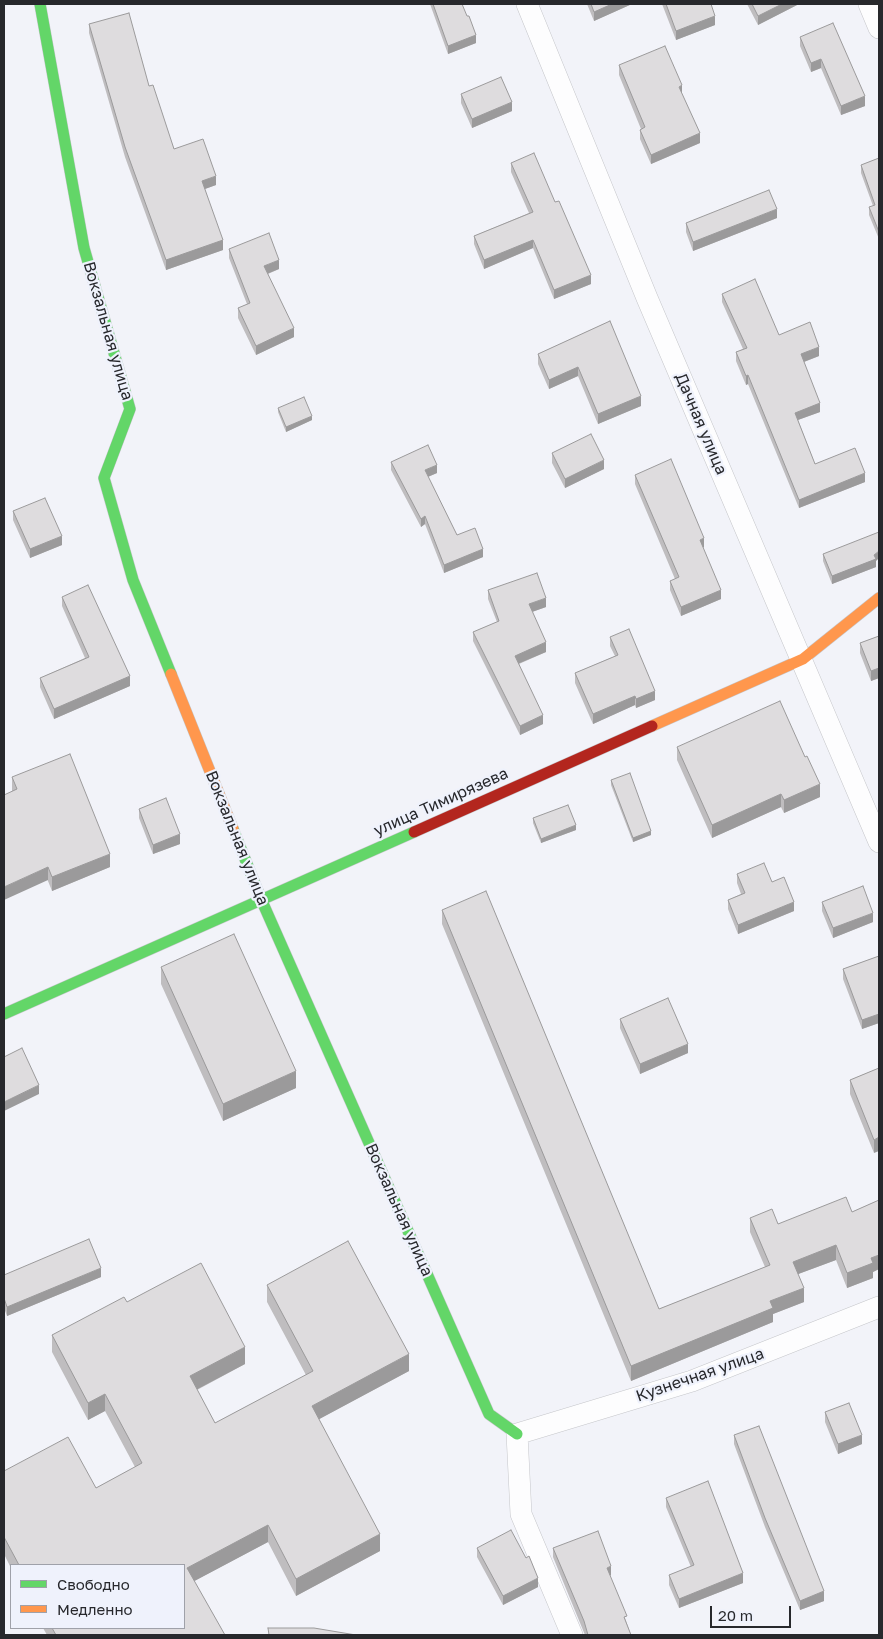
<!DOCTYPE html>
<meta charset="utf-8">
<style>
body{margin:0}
#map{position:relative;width:883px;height:1639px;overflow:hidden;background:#f2f3f9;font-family:"Golos Text",sans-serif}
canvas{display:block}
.frame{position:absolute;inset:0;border:5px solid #27282c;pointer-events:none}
.legend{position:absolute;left:10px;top:1564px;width:175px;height:65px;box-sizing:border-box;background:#eff2fc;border:1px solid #9fa1a9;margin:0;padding:6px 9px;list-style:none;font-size:15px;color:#27282c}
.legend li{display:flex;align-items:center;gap:10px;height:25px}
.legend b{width:25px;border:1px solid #9fa1a9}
.scale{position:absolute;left:710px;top:1606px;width:81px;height:22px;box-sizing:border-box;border:2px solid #27282c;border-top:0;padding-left:6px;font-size:15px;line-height:18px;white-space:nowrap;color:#27282c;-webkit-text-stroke:4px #eff2fc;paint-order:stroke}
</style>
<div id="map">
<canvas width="883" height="1639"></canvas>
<div class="frame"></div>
<ul class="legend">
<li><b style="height:6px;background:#63d668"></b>Свободно</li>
<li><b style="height:6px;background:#ff974d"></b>Медленно</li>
</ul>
<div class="scale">20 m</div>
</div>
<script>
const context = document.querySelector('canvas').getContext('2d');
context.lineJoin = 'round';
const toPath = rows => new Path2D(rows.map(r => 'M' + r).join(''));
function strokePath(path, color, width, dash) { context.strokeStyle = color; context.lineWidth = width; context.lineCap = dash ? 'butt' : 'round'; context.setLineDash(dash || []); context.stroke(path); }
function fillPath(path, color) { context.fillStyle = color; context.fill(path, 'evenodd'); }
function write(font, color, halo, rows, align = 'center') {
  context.font = font + ' "Golos Text",sans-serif'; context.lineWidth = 4.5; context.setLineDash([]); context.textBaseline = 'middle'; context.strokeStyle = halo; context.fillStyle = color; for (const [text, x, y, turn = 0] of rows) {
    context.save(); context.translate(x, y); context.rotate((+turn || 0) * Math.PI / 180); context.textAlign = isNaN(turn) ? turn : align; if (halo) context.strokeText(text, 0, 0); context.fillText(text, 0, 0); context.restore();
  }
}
const street = toPath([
 [527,4,647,298,879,842],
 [869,4,879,28],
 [572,1635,521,1514,517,1434,692,1381,879,1307]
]);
const fast = toPath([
 [40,4,84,248,130,409,104,478,133,580,171,674],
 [233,829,261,899,489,1414,517,1434],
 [4,1014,414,832]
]);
const slow = toPath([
 [171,674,233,829],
 [652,726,803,659,879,598]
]);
const jam = toPath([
 [414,832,652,726]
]);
strokePath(street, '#c5c6ca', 22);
strokePath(fast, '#c5c6ca', 12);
strokePath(slow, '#c5c6ca', 12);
strokePath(jam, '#c5c6ca', 12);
strokePath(street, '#fdfdfe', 21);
strokePath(fast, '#63d668', 11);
strokePath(slow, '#ff974d', 11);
strokePath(jam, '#b3261e', 11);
fillPath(toPath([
 [430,4,462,4,476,43,448,54],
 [587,4,632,4,594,21],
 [662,4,711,4,715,25,676,40],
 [747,4,799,4,758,25],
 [89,24,149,86,174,149,216,185,205,189,223,250,166,270,125,157,89,33],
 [800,37,865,106,841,115,821,68,811,72,800,46],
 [619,65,682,95,700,143,651,164,640,139,640,130,641,129,619,75],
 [461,94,512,111,472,128,461,103],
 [879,158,879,239,869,215,869,207,873,206,861,173,861,165],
 [511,163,591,284,554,299,533,248,484,269,474,244,474,236,529,213,511,172],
 [777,218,693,251,686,232,686,223],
 [229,249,279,269,268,274,294,337,256,355,238,318,238,308,247,304,229,258],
 [722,294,779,335,819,356,804,362,820,412,798,420,815,464,865,482,799,508,748,384,746,385,736,361,736,352,743,349,722,302],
 [610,321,641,406,598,424,578,376,549,389,538,364,538,354],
 [278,408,312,420,286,432,278,412],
 [552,453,604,469,565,488,552,463],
 [391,462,437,473,428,477,457,535,483,557,444,573,425,524,421,527,391,470],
 [635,475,704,547,703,548,721,599,681,616,670,590,670,581,675,579,635,484],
 [13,511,62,545,30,558,13,520],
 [823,554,876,561,876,567,832,584,823,561],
 [488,590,546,607,532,612,546,652,519,664,543,724,520,735,473,641,473,632,497,622,488,599],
 [62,597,130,686,54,719,40,687,40,678,85,658,62,606],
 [879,636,879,678,871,681,860,653,860,643],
 [610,637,655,700,636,708,635,705,593,724,575,683,575,673,615,656,610,646],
 [677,747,820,797,784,813,781,807,712,838,677,760],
 [12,777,110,867,52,891,12,791],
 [611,780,651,835,633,842,611,785],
 [139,809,180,844,153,854,139,818],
 [533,818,576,830,541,843,533,823],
 [737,874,772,882,794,911,738,934,728,909,728,900,741,894,737,883],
 [822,902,873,922,833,938,822,911],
 [442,910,659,1309,765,1267,750,1232,750,1218,778,1224,852,1212,879,1200,879,1269,873,1272,873,1278,847,1288,836,1260,798,1274,804,1302,773,1314,773,1322,631,1381,442,924],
 [879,956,879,1023,862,1029,843,979,843,969],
 [161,967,296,1088,223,1121,161,984],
 [620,1019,688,1053,640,1074,620,1028],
 [879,1068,874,1153,850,1094,850,1080],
 [4,1275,101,1277,7,1316,4,1308],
 [267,1285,409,1371,319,1419,380,1551,296,1596,268,1542,194,1581,225,1635,47,1635,43,1628,184,1628,184,1565,11,1565,11,1568,4,1554,4,1471,96,1488,135,1467,105,1411,88,1420,52,1352,52,1335,127,1302,245,1364,197,1390,215,1423,306,1375,267,1302],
 [825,1412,862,1444,838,1454,825,1422],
 [734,1435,824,1601,800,1610,765,1527,734,1444],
 [666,1498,743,1583,679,1608,669,1585,669,1575,691,1567,666,1507],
 [477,1548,538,1587,503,1605,477,1557],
 [553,1548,611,1575,610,1576,631,1635,585,1635,553,1557]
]), '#bfbdbf');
fillPath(toPath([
 [612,4,632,4,594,21,594,12],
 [782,4,799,4,758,25,758,16],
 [715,16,715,25,676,40,676,31],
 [476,35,476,43,448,54,448,46],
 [821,59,821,68,811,72,811,63],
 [682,85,682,95,679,87],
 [865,96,865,106,841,115,841,106],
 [512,102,512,111,472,128,472,119],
 [700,133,700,143,651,164,651,155],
 [216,176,216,185,202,190,202,181],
 [777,209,777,218,693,251,693,242],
 [223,240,223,250,166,270,166,260],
 [533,240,533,248,484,269,484,260],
 [279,260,279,269,264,275,264,266],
 [591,275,591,284,554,299,554,290],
 [294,328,294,337,256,355,256,346],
 [819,347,819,356,801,363,801,354],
 [578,367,578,376,549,389,549,380],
 [748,375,748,384,746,385,746,376],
 [641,396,641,406,598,424,598,414],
 [820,403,820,412,795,421,795,413],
 [312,416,312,420,286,432,286,427],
 [604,460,604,469,565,488,565,479],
 [437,465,437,473,425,478,425,470],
 [865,473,865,482,799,508,799,500],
 [425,516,425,524,421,527,421,519],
 [62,536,62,545,30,558,30,549],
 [704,538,704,547,700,549,700,540],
 [483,549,483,557,444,573,444,565],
 [879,551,879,558,876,561,876,567,832,584,832,576,874,555],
 [721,590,721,599,681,616,681,607],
 [546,598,546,607,529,613,529,604],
 [546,642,546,652,515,665,515,656],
 [879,668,879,678,871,681,871,671],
 [130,676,130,686,54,719,54,709],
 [655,691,655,700,636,708,636,699],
 [635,696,635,705,593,724,593,714],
 [543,715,543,724,520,735,520,726],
 [820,784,820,797,784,813,784,800],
 [781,794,781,807,712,838,712,825],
 [576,825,576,830,541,843,541,839],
 [651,831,651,835,633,842,633,838],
 [180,834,180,844,153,854,153,845],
 [110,854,110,867,52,891,52,877],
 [48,867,48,880,4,900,4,887],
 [794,902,794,911,738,934,738,925],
 [873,913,873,922,833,938,833,928],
 [879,1014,879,1023,862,1029,862,1020],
 [688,1044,688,1053,640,1074,640,1064],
 [296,1071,296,1088,223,1121,223,1104],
 [39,1085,39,1094,4,1111,4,1102],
 [879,1137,879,1151,874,1153,874,1140],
 [836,1245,836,1260,793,1276,793,1262],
 [879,1255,879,1269,873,1272,873,1278,847,1288,847,1273,871,1258],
 [101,1268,101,1277,7,1316,7,1307],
 [804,1288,804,1302,773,1314,773,1322,631,1381,631,1366,770,1301],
 [245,1347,245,1364,190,1393,190,1376],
 [409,1354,409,1371,312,1423,312,1406],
 [105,1394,105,1411,88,1420,88,1403],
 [862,1435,862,1444,838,1454,838,1444],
 [268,1525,268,1542,187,1585,187,1568],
 [380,1534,380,1551,296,1596,296,1579],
 [611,1566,611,1575,607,1577,607,1568],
 [743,1573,743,1583,679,1608,679,1599],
 [538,1578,538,1587,503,1605,503,1596],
 [824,1591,824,1601,800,1610,800,1601]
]), '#9b9a9b');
const building = toPath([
 [433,4,462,4,467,16,469,16,476,35,448,46,433,4],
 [591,4,612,4,594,12,591,4],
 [666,4,711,4,715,16,676,31,666,4],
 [752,4,782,4,758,16,752,4],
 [129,13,149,86,153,85,174,149,203,139,216,176,202,181,223,240,166,260,125,147,89,24,129,13],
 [833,23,865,96,841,106,821,59,811,63,800,37,833,23],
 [665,46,682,85,679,87,700,133,651,155,640,130,645,127,619,65,665,46],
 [501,77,512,102,472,119,461,94,501,77],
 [534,153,555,202,559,201,591,275,554,290,533,240,484,260,474,236,533,212,511,163,534,153],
 [879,158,879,232,869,207,875,205,861,165,879,158],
 [769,190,777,209,693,242,686,223,769,190],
 [269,233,279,260,264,266,294,328,256,346,238,308,250,303,229,249,269,233],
 [755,279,779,335,810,322,819,347,801,354,820,403,795,413,815,464,855,448,865,473,799,500,748,375,746,376,736,352,747,348,722,294,755,279],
 [610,321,641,396,598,414,578,367,549,380,538,354,610,321],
 [304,397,312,416,286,427,278,408,304,397],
 [591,434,604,460,565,479,552,453,591,434],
 [428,445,437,465,425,470,457,535,475,528,483,549,444,565,425,516,421,519,391,462,428,445],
 [671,459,704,538,700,540,721,590,681,607,670,581,679,577,635,475,671,459],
 [45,498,62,536,30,549,13,511,45,498],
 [879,532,879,551,874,555,876,559,832,576,823,554,879,532],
 [537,573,546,598,529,604,546,642,515,656,543,715,520,726,473,632,499,621,488,590,537,573],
 [88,585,130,676,54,709,40,678,89,657,62,597,88,585],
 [629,629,655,691,636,699,635,696,593,714,575,673,618,655,610,637,629,629],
 [879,636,879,668,871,671,860,643,879,636],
 [780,701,805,757,807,756,820,784,784,800,781,794,712,825,677,747,780,701],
 [70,754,110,854,52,877,48,867,4,887,4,795,17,789,12,777,70,754],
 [630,773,651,831,633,838,611,780,630,773],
 [166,798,180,834,153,845,139,809,166,798],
 [568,805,576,825,541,839,533,818,568,805],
 [764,863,772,882,784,877,794,902,738,925,728,900,745,893,737,874,764,863],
 [863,886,873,913,833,928,822,902,863,886],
 [486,891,659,1309,770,1265,750,1218,772,1209,778,1224,846,1197,852,1212,879,1200,879,1255,871,1258,873,1263,847,1273,836,1245,793,1262,804,1288,770,1301,773,1308,631,1366,442,910,486,891],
 [234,934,296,1071,223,1104,161,967,234,934],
 [879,956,879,1014,862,1020,843,969,879,956],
 [668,998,688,1044,640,1064,620,1019,668,998],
 [22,1048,39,1085,4,1102,4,1057,22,1048],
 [879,1068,879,1137,874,1140,850,1080,879,1068],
 [89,1239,101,1268,7,1307,4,1298,4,1275,89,1239],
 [348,1241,409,1354,312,1406,380,1534,296,1579,268,1525,187,1568,225,1635,56,1635,52,1628,184,1628,184,1565,19,1565,4,1537,4,1471,68,1437,96,1488,142,1463,105,1394,88,1403,52,1335,124,1297,127,1302,201,1263,245,1347,190,1376,215,1423,313,1371,267,1285,348,1241],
 [849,1403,862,1435,838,1444,825,1412,849,1403],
 [759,1426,824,1591,800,1601,765,1518,734,1435,759,1426],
 [708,1481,743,1573,679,1599,669,1575,694,1565,666,1498,708,1481],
 [511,1530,526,1558,529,1556,538,1578,503,1596,477,1548,511,1530],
 [598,1531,611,1566,607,1568,627,1616,624,1617,631,1635,588,1635,584,1621,553,1548,598,1531],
 [268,1628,314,1628,356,1635,269,1635,268,1628]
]);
fillPath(building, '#dedcde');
strokePath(building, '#9b9a9b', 1);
write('16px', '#27282c', '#eff2fc', [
 ["Вокзальная улица",108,331,74],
 ["Дачная улица",701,424,67],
 ["улица Тимирязева",441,802,-24],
 ["Вокзальная улица",237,838,68],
 ["Вокзальная улица",399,1210,66],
 ["Кузнечная улица",700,1375,-19]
]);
</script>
